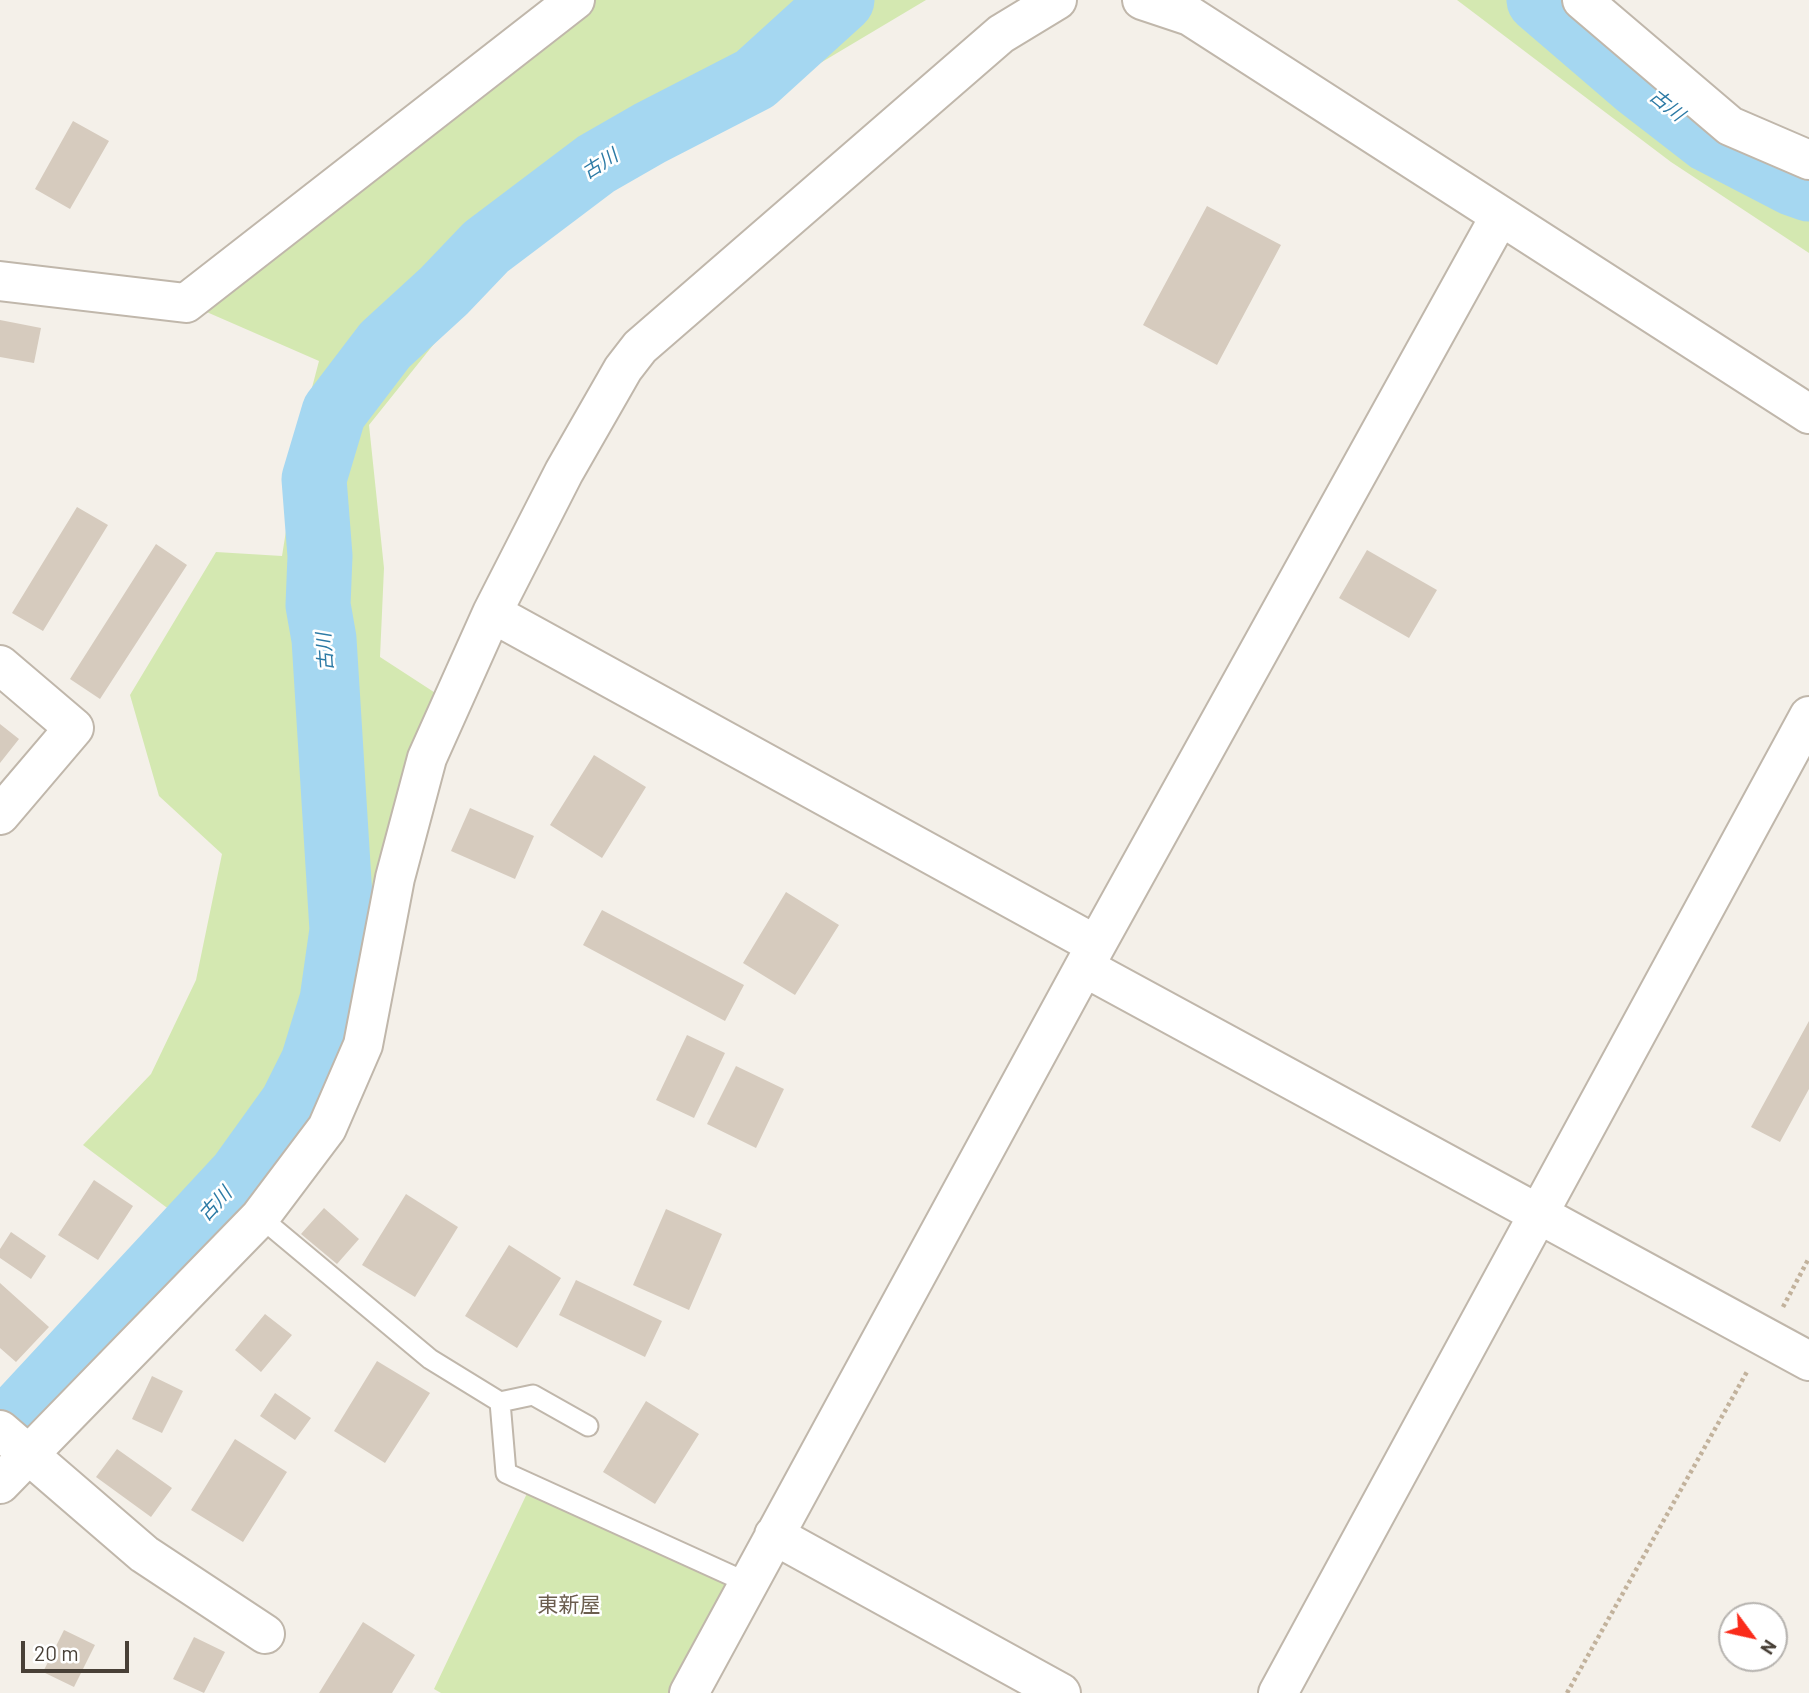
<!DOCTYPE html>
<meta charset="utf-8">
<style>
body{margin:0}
#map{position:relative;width:1809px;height:1693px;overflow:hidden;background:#f4f0e9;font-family:Barlow,sans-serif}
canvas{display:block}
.north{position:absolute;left:1718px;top:1602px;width:70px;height:70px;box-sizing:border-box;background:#fff;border:2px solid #b6b3af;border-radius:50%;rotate:123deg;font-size:19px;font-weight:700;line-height:28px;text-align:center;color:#484037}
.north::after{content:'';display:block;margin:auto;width:24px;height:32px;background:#fa2b1a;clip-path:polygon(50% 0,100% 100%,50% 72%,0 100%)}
.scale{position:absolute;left:21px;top:1641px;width:108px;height:32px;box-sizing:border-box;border:4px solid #484037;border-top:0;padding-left:9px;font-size:21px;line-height:24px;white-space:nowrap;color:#484037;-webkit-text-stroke:5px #fff;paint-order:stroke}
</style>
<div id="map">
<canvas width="1809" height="1693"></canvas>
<div class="north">N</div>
<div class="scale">20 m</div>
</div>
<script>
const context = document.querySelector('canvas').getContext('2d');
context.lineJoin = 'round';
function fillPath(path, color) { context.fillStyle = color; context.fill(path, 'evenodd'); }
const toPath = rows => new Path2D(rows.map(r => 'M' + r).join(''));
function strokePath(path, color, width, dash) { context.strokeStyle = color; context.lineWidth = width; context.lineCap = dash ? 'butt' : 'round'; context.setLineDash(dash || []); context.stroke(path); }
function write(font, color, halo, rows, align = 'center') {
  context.font = font + ' Barlow,"Noto Sans JP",sans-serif'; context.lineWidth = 5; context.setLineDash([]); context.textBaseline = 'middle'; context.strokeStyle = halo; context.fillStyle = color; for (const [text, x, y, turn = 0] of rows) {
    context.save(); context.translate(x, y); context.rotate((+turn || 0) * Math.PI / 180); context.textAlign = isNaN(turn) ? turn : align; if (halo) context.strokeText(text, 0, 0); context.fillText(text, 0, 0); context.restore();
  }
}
fillPath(toPath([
 [578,0,926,0,609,189,470,299,369,425,384,568,380,657,440,696,318,1140,28,1455,0,1430,0,1393,174,1213,83,1145,151,1074,196,980,222,854,159,796,130,695,216,552,282,556,304,418,319,361,186,303],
 [1457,0,1580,0,1645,53,1809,154,1809,253,1671,162],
 [531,1485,748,1583,681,1693,441,1693,434,1689]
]), '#d4e8b1');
strokePath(toPath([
 [1539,0,1638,85,1709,140,1792,183,1809,189],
 [0,1435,241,1175,292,1104,313,1062,332,1000,342,930,324,639,318,605,320,556,314,479,334,412,385,345,444,291,486,247,596,164,650,133,755,79,842,0]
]), '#a5d7f1', 65);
fillPath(toPath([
 [73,121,109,141,70,209,35,189],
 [1207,206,1281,245,1217,365,1143,325],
 [0,320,41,328,34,363,0,357],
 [77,507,108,525,43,631,12,613],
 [156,544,187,565,100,699,70,679],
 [1367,550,1437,590,1409,638,1339,598],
 [0,724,19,739,0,763],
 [594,755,646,787,602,858,550,825],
 [470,808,534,836,515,879,451,851],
 [786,892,839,925,795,995,743,963],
 [602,910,744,985,725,1021,583,945],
 [1809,1021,1809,1089,1780,1142,1751,1127],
 [687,1035,725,1053,694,1118,656,1100],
 [736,1066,784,1089,756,1148,707,1124],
 [94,1180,133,1206,98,1260,58,1235],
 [406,1194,458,1227,415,1297,362,1265],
 [324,1208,359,1239,337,1264,301,1234],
 [666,1209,722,1234,689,1310,633,1285],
 [11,1232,46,1256,31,1279,0,1258,0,1249],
 [509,1245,561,1278,517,1348,465,1316],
 [576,1280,662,1321,645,1357,559,1315],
 [0,1283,49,1327,16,1362,0,1348],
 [265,1314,292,1335,261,1372,235,1350],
 [377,1361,430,1393,385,1463,334,1431],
 [152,1376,183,1391,162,1433,132,1419],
 [275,1393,311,1418,295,1440,260,1416],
 [646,1401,699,1434,655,1504,603,1472],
 [235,1439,287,1472,243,1542,191,1510],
 [117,1449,172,1488,151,1517,96,1477],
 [363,1622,415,1655,392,1693,319,1693],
 [64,1630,95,1645,74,1687,43,1672],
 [194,1637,225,1652,204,1693,173,1679]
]), '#d6cbbe');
const lane = toPath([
 [260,1217,430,1359,500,1402,533,1395,588,1426],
 [500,1402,506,1473,748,1583]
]);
const street = toPath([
 [1142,0,1190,16,1809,414],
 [1582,0,1730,126,1809,160],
 [0,281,186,303,575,0],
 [492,613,1096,945],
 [0,665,74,728,0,815],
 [1084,967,1809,1361],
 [0,1430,144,1554,265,1634],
 [0,1484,260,1217,327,1128,363,1045,395,878,427,758,492,613,564,472,623,369,640,347,1001,34,1057,0],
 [774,1535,1061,1693],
 [689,1693,1084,967,1500,216],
 [1278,1693,1809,716]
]);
strokePath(lane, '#c0b7ab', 23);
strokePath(street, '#c0b7ab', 42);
strokePath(toPath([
 [1783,1307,1809,1258],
 [1567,1693,1748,1370]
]), '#c2b29c', 4.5, [3.5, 3.5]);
strokePath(lane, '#fff', 19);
strokePath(street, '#fff', 38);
write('italic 19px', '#2c7aa5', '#fff', [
 ["古川",1667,105,39],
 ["古川",600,164,-32],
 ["古川",325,652,-94],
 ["古川",215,1204,-47]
]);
write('21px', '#6b5d4e', '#fff', [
 ["東新屋",569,1605]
]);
</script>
